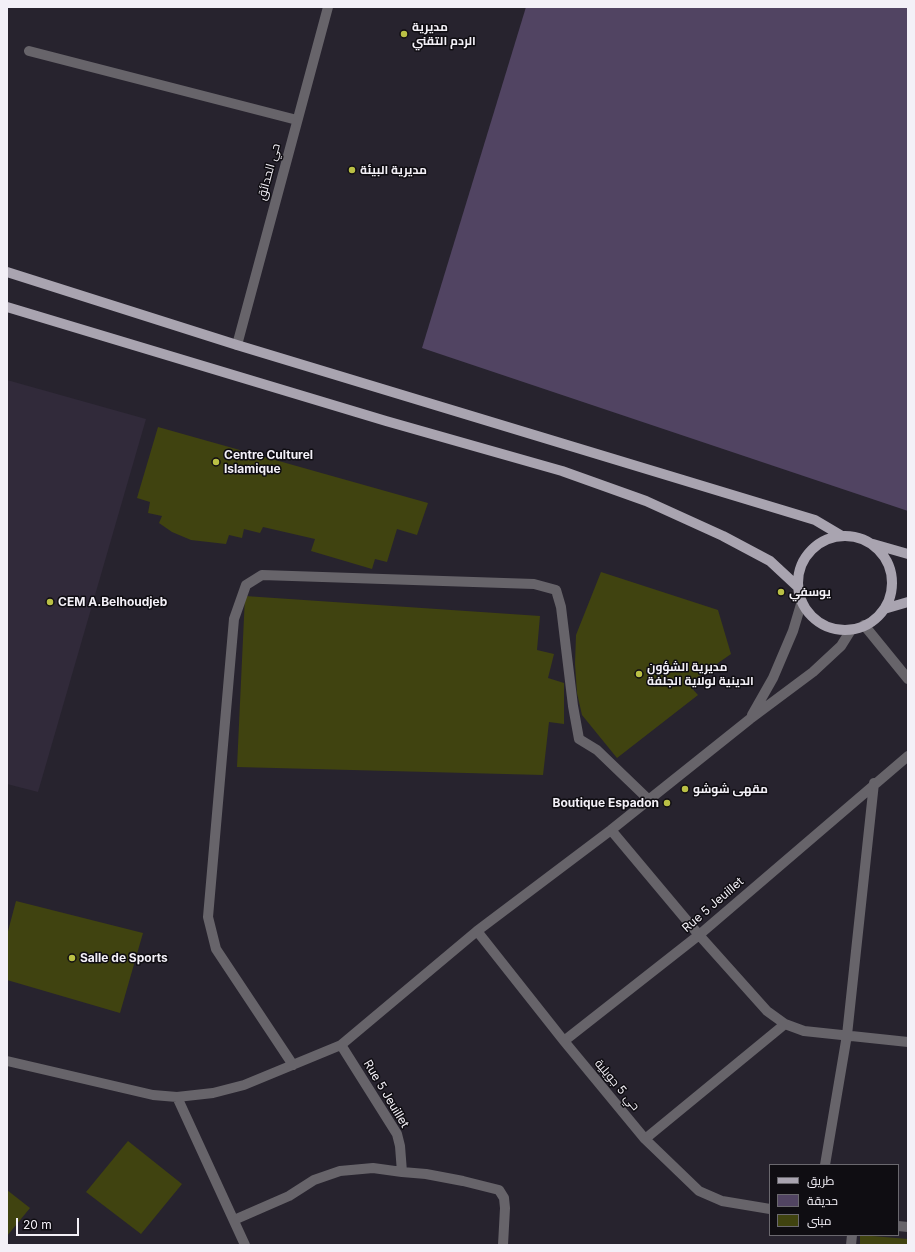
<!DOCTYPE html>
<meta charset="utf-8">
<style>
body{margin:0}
#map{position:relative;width:915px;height:1252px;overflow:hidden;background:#27232e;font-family:Inter,Cairo,sans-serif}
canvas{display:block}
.frame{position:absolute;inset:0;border:8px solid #f3f0f7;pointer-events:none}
.legend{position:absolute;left:769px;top:1164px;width:130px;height:72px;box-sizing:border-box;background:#0f0d12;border:1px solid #6a686e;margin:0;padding:5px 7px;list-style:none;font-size:12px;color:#f3f0f7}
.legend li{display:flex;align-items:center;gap:8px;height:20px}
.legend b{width:20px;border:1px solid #6a686e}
.scale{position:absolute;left:16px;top:1218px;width:63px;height:18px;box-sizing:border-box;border:2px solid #f3f0f7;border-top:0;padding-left:5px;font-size:12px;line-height:14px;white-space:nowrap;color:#f3f0f7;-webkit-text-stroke:3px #0f0d12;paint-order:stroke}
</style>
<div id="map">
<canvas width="915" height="1252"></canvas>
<div class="frame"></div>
<ul class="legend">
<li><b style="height:5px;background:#a9a4b0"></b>طريق</li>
<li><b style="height:11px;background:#514462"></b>حديقة</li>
<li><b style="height:11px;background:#404310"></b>مبنى</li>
</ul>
<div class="scale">20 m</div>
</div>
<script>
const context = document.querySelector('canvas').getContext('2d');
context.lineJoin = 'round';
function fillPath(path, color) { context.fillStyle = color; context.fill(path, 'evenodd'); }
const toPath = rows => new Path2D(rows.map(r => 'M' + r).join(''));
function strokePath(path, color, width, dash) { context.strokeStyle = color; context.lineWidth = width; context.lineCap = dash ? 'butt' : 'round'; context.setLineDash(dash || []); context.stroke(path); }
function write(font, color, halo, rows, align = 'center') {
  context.font = font + ' Inter,Cairo,sans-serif'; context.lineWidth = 3; context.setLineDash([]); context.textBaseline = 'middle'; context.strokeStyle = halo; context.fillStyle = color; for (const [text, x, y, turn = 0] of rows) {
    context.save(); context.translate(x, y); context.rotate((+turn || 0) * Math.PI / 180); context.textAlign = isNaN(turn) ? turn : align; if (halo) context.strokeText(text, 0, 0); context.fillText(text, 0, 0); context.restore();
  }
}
fillPath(toPath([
 [7,380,146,419,38,792,7,784]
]), '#312a3a');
fillPath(toPath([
 [526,7,908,7,908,511,422,348]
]), '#514462');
fillPath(toPath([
 [158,427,428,503,417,535,397,529,387,562,375,559,372,569,311,551,315,539,263,527,260,533,244,529,242,538,229,535,226,544,191,540,172,532,159,523,162,516,148,513,150,502,137,498],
 [601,572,718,610,731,654,688,684,698,695,617,758,582,715,577,693,575,664,576,635],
 [245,596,540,616,537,650,554,654,548,678,564,683,564,724,549,722,543,775,237,767],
 [16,901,143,933,120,1013,7,980,7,935],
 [128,1141,182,1184,141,1234,86,1192],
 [7,1190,30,1208,7,1236],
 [860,1235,908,1239,908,1245,860,1245]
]), '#404310');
strokePath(toPath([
 [29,51,297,120],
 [237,345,328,7],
 [864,625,908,679],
 [752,715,773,678,793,631,802,601],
 [611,830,699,935,767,1011,785,1024,804,1031,908,1042],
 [477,931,564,1041,645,1139,699,1191,722,1201,770,1209],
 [564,1041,699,935,908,756],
 [7,1061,153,1095,177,1097,213,1093,244,1085,341,1045,477,931,611,830,750,719,813,672,841,646,851,630],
 [293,1065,216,949,208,917,234,619,246,585,262,575,534,584,556,590,561,607,573,706,579,739,597,750,649,800],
 [177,1097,245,1245],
 [645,1139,785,1024],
 [825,1165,847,1035,874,783],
 [402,1172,426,1174,463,1181,499,1190,504,1198,505,1208,503,1245],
 [234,1220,289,1196,314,1180,340,1171,373,1168,402,1172,400,1146,397,1134,341,1045],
 [898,1226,908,1227],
 [851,1245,852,1235]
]), '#67646a', 10);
strokePath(toPath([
 [7,272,237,345,815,520,842,536],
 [7,307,386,421,562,471,646,501,723,536,770,561,798,587],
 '798 583a47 47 0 1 1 94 0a47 47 0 1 1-94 0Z',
 [873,544,908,554],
 [884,609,908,602]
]), '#a9a4b0', 10);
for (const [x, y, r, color] of [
 [404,34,4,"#bac045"],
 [352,170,4,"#bac045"],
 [216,462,4,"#bac045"],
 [781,592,4,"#bac045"],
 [50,602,4,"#bac045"],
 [639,674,4,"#bac045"],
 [685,789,4,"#bac045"],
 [667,803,4,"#bac045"],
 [72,958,4,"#bac045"]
]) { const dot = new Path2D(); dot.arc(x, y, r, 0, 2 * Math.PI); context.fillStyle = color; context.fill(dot); strokePath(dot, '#0f0d12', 1.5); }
write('bold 12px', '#f3f0f7', '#0f0d12', [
 ["مديرية",412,27],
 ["الردم التقني",412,41],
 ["مديرية البيئة",360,170],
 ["Centre Culturel",224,455],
 ["Islamique",224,469],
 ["يوسفي",789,592],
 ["CEM A.Belhoudjeb",58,602],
 ["مديرية الشؤون",647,667],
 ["الدينية لولاية الجلفة",647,681],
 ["مقهى شوشو",693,789],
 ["Boutique Espadon",659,803,"right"],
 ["Salle de Sports",80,958]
], 'left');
write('12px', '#f3f0f7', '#0f0d12', [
 ["حي الحدائق",269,172,-75],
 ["Rue 5 Jeuillet",713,905,-41],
 ["حي 5 جويلية",617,1085,50],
 ["Rue 5 Jeuillet",386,1094,59]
]);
</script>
